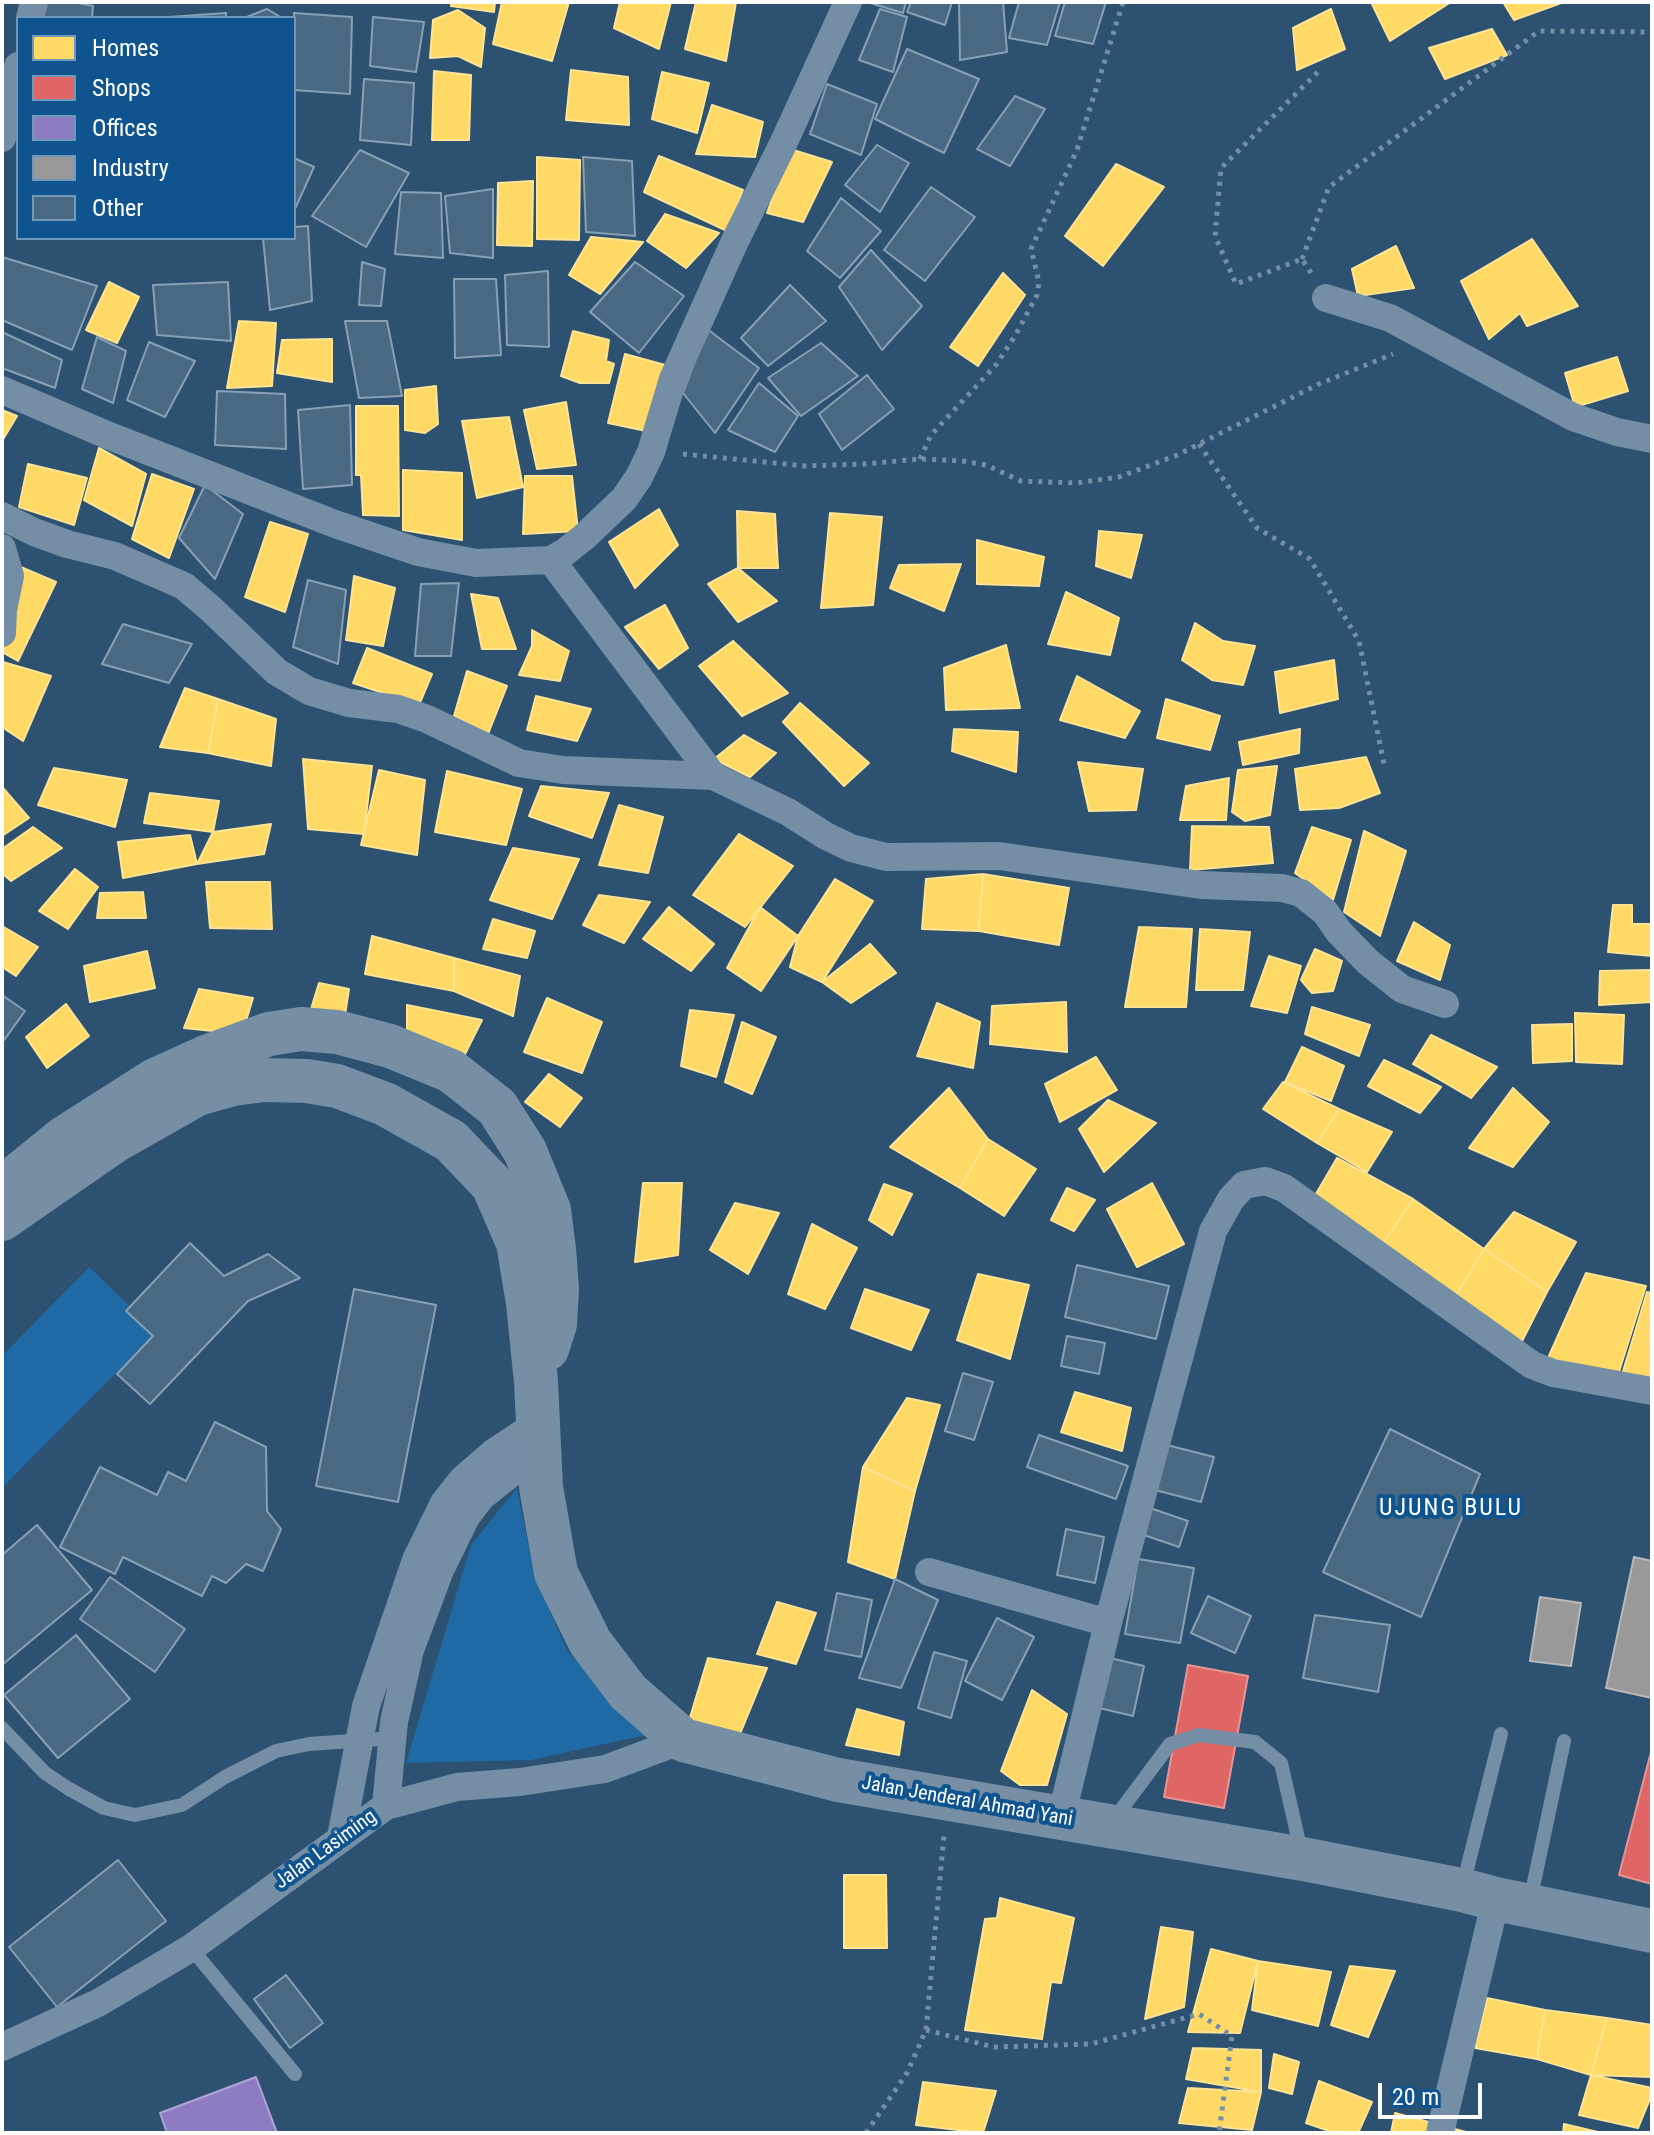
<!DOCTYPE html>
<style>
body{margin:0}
#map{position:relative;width:1654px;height:2135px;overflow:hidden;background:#2c5171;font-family:"Roboto Condensed",sans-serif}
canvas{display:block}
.frame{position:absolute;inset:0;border:4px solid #fff;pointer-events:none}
.legend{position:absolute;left:16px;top:16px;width:280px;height:224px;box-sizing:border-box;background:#0f548e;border:2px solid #6f98bb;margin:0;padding:10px 14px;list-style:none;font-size:24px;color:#fff}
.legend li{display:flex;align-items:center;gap:16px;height:40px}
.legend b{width:40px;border:2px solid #6f98bb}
.scale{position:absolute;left:1378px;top:2083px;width:104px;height:36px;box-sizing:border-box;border:4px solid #fff;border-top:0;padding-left:10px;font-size:24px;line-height:28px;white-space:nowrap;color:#fff;-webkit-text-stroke:6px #0f548e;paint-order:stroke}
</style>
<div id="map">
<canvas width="1654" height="2135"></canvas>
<div class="frame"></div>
<ul class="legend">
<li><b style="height:22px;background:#ffd966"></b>Homes</li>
<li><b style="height:22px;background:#e06666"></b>Shops</li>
<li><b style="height:22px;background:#8e7cc3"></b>Offices</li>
<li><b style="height:22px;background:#999"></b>Industry</li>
<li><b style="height:22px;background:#496881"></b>Other</li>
</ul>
<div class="scale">20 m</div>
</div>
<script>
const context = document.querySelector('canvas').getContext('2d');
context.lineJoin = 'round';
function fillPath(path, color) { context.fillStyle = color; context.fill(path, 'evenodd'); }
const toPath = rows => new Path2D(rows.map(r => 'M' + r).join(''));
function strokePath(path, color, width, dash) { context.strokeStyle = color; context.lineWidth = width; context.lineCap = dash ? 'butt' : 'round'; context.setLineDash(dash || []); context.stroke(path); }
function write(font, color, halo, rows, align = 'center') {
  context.font = font + ' "Roboto Condensed",sans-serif'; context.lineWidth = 8; context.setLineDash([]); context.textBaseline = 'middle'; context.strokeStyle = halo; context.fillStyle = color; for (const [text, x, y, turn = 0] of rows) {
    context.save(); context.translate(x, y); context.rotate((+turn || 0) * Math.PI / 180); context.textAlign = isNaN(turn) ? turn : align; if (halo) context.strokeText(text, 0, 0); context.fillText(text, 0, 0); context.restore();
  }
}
fillPath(toPath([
 [89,1267,153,1329,153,1336,2,1488,2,1356],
 [517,1488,534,1573,567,1651,646,1735,531,1760,406,1763,471,1545]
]), '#1f69a4');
const homes = toPath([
 [451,2,495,2,494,12,451,6,451,2],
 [502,2,569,2,552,61,493,44,502,2],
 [620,2,671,2,659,49,614,28,620,2],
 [696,2,736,2,726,61,685,49,696,2],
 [1371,2,1451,2,1390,41,1371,2],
 [1503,2,1564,2,1514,20,1503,2],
 [1331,9,1345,49,1297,70,1293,28,1331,9],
 [458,10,485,28,481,67,458,56,430,58,433,20,458,10],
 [1492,29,1507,55,1445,79,1429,48,1492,29],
 [571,70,628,77,629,125,566,120,571,70],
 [434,71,471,75,469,140,432,140,434,71],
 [662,72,709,83,697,133,652,119,662,72],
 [712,105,763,122,755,157,696,154,712,105],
 [790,149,832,162,803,222,767,213,790,149],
 [659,156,743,190,727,231,644,192,659,156],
 [537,157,580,160,579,240,537,239,537,157],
 [1116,164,1164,187,1103,266,1065,236,1116,164],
 [533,181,532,246,497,245,498,183,533,181],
 [665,214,719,233,686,268,647,241,665,214],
 [591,237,643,242,600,294,569,275,591,237],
 [1532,239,1578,306,1527,326,1520,313,1489,339,1461,281,1532,239],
 [1396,246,1414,288,1358,296,1352,269,1396,246],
 [1003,273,1025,295,978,366,950,347,1003,273],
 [109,282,139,297,117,343,86,330,109,282],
 [239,321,276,323,272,386,227,388,239,321],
 [573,331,609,340,606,361,614,364,609,383,580,383,561,376,573,331],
 [332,339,332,382,277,373,282,340,332,339],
 [625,354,665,365,651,432,608,423,625,354],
 [1617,357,1628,391,1575,407,1565,373,1617,357],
 [436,386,438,424,425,433,405,430,405,390,436,386],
 [566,402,576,465,537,469,524,410,566,402],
 [356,406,398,406,399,516,363,515,361,475,356,475,356,406],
 [2,410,17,416,2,441,2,410],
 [509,417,523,487,477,498,462,421,509,417],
 [99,448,146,474,132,526,84,500,99,448],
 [28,464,87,478,74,525,19,507,28,464],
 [403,470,462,473,462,540,403,530,403,470],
 [152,474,194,489,169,558,132,539,152,474],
 [525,476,572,476,578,531,523,534,525,476],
 [659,509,678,545,635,588,609,542,659,509],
 [737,511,775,514,778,568,738,568,737,511],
 [830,513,882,517,873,605,821,608,830,513],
 [270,522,308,534,285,612,245,597,270,522],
 [1099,531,1142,535,1131,578,1096,566,1099,531],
 [977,540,1044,557,1039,586,977,584,977,540],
 [2,559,56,582,18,661,2,652,2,559],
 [961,564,944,611,890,588,899,565,961,564],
 [738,568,777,601,738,622,708,584,738,568],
 [354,576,395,588,383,646,346,640,354,576],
 [1066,592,1119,618,1110,655,1048,644,1066,592],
 [471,594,498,598,516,649,482,649,471,594],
 [665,605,688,648,659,669,625,627,665,605],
 [1195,623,1223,641,1255,646,1243,685,1212,680,1182,660,1195,623],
 [532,630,569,651,560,681,519,675,532,646,532,630],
 [733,641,788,693,742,716,699,666,733,641],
 [1006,645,1020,708,946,710,944,668,1006,645],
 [367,648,432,674,419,705,353,683,367,648],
 [1334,660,1338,699,1280,713,1275,672,1334,660],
 [3,662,51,676,23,741,2,727,3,662],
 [467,671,507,686,488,734,454,716,467,671],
 [1077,676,1140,711,1125,738,1060,720,1077,676],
 [185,688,218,699,208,753,160,747,185,688],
 [536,696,591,709,577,741,527,730,536,696],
 [218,699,276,719,271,766,208,753,218,699],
 [1166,699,1220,716,1210,750,1157,738,1166,699],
 [800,703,869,763,844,786,783,722,800,703],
 [954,729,1018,732,1016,772,952,751,954,729],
 [1300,729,1299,753,1243,765,1239,742,1300,729],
 [744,735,776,753,750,777,714,759,744,735],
 [1366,757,1380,793,1339,808,1300,810,1295,769,1366,757],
 [303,759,372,766,364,834,308,829,303,759],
 [1078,762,1143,769,1136,810,1089,811,1078,762],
 [1277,766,1270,815,1245,821,1232,812,1238,770,1277,766],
 [54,768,127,780,115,827,38,805,54,768],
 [379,770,425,780,417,855,361,845,379,770],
 [447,771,522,789,506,845,435,832,447,771],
 [1229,778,1226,820,1180,820,1186,786,1229,778],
 [541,786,609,793,592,838,529,816,541,786],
 [3,788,29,818,2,836,2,789,3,788],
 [150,793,219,801,213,832,144,823,150,793],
 [619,805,663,817,648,873,599,865,619,805],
 [271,824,264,854,197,864,213,832,271,824],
 [1192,826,1269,827,1273,863,1190,870,1192,826],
 [33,827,62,848,11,881,2,873,2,849,33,827],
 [1312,827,1351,840,1333,900,1295,873,1312,827],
 [1364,831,1406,851,1380,936,1344,912,1364,831],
 [739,834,793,866,745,927,693,895,739,834],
 [190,835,197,864,123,878,118,842,190,835],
 [513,848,579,859,552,919,490,900,513,848],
 [75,869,98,887,68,929,39,911,75,869],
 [983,874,979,931,922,929,926,879,983,874],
 [983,874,1069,888,1059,945,979,931,983,874],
 [835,879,873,901,822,982,790,967,798,936,835,879],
 [206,882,270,882,272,929,210,928,206,882],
 [143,892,146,918,97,918,100,893,143,892],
 [599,895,650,902,624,943,583,925,599,895],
 [1613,905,1632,905,1632,924,1652,924,1652,956,1608,952,1613,905],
 [669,907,714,944,691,971,643,939,669,907],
 [760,907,798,936,761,991,727,968,760,907],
 [493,919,535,931,527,958,483,949,493,919],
 [1414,922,1450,945,1440,980,1397,961,1414,922],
 [2,926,38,947,16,976,2,967,2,926],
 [1139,927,1192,929,1186,1007,1125,1007,1139,927],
 [1200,929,1250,932,1243,990,1196,990,1200,929],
 [372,936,454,958,454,991,365,974,372,936],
 [870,944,896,973,851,1003,822,982,870,944],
 [1315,949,1342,961,1333,991,1312,993,1301,980,1315,949],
 [147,951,155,988,90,1002,84,966,147,951],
 [1269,956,1301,966,1287,1013,1251,1006,1269,956],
 [454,958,520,976,513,1016,454,991,454,958],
 [1652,970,1652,1002,1599,1005,1600,971,1652,970],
 [319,983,349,989,343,1028,307,1022,319,983],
 [199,989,253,998,242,1034,184,1028,199,989],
 [547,998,602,1022,582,1073,524,1052,547,998],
 [1066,1002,1067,1052,990,1044,992,1006,1066,1002],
 [937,1003,980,1022,973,1068,917,1056,937,1003],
 [66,1004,89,1036,47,1068,26,1037,66,1004],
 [407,1005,482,1020,464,1056,407,1038,407,1005],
 [1312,1007,1370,1025,1359,1056,1305,1034,1312,1007],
 [690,1010,734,1015,716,1077,681,1066,690,1010],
 [1575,1013,1624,1015,1622,1064,1576,1062,1575,1013],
 [742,1022,776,1037,752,1094,725,1082,742,1022],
 [1572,1024,1572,1061,1533,1063,1532,1025,1572,1024],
 [1431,1035,1497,1067,1471,1098,1413,1064,1431,1035],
 [1302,1047,1344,1066,1331,1101,1285,1082,1302,1047],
 [1096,1057,1117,1090,1060,1122,1045,1084,1096,1057],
 [1384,1060,1441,1087,1420,1113,1368,1086,1384,1060],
 [549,1074,582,1098,560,1127,525,1102,549,1074],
 [1283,1082,1339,1109,1317,1143,1263,1109,1283,1082],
 [949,1088,988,1139,960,1188,890,1147,949,1088],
 [1513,1088,1549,1122,1513,1167,1469,1148,1513,1088],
 [1108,1100,1156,1123,1104,1172,1079,1129,1108,1100],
 [1339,1109,1392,1132,1367,1172,1317,1143,1339,1109],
 [988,1139,1036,1169,1004,1216,960,1188,988,1139],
 [1337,1158,1413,1199,1377,1253,1310,1204,1337,1158],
 [643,1183,682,1183,678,1255,635,1262,643,1183],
 [1152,1183,1184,1244,1137,1267,1107,1209,1152,1183],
 [884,1184,912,1194,892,1235,869,1220,884,1184],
 [1067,1188,1095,1200,1074,1231,1051,1220,1067,1188],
 [1413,1199,1484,1249,1451,1304,1377,1253,1413,1199],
 [735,1203,779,1213,748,1274,710,1250,735,1203],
 [1514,1212,1576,1242,1547,1292,1484,1249,1514,1212],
 [812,1224,857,1248,825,1309,788,1294,812,1224],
 [1484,1249,1547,1292,1517,1351,1451,1304,1484,1249],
 [1586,1273,1646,1286,1618,1375,1548,1358,1586,1273],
 [978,1274,1029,1285,1010,1359,957,1340,978,1274],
 [865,1289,929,1310,911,1350,851,1328,865,1289],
 [1647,1292,1652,1293,1652,1383,1621,1378,1647,1292],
 [1075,1392,1131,1408,1122,1451,1061,1432,1075,1392],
 [907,1398,940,1405,915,1491,863,1467,907,1398],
 [863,1467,915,1491,895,1579,848,1562,863,1467],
 [777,1602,816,1613,796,1664,757,1654,777,1602],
 [708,1658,767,1668,737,1741,688,1724,708,1658],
 [1032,1690,1067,1714,1047,1785,1020,1785,1001,1771,1032,1690],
 [857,1709,904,1722,899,1755,846,1745,857,1709],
 [844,1875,886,1875,887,1948,844,1948,844,1875],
 [1000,1898,1074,1918,1061,1983,1051,1982,1042,2039,965,2030,985,1919,997,1918,1000,1898],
 [1161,1927,1193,1932,1184,2007,1145,2019,1161,1927],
 [1211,1949,1258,1961,1240,2033,1188,2032,1211,1949],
 [1258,1961,1331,1972,1318,2026,1252,2010,1258,1961],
 [1350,1966,1395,1971,1368,2037,1331,2025,1350,1966],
 [1487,1998,1545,2010,1537,2059,1475,2048,1487,1998],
 [1545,2010,1607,2018,1591,2075,1537,2059,1545,2010],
 [1607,2018,1652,2025,1652,2077,1591,2075,1607,2018],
 [1193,2048,1261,2050,1261,2092,1186,2079,1193,2048],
 [1274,2054,1299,2062,1292,2094,1269,2088,1274,2054],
 [1591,2075,1652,2088,1652,2094,1638,2128,1579,2115,1591,2075],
 [1319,2081,1372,2102,1358,2133,1335,2133,1306,2123,1319,2081],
 [923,2082,996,2091,983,2133,916,2125,923,2082],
 [1188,2088,1261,2092,1252,2130,1179,2123,1188,2088],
 [1395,2113,1466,2132,1391,2133,1395,2113],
 [1564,2124,1602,2133,1563,2133,1564,2124]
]);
fillPath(homes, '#ffd966');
strokePath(homes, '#ffe494', 2);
const shops = toPath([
 [1188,1665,1248,1676,1224,1808,1164,1797,1188,1665],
 [1652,1748,1652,1884,1619,1875,1652,1748]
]);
fillPath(shops, '#e06666');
strokePath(shops, '#e99494', 2);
const offices = toPath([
 [256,2077,277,2133,167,2133,160,2113,256,2077]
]);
fillPath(offices, '#8e7cc3');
strokePath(offices, '#b0a3d5', 2);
const industry = toPath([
 [1634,1557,1652,1561,1652,1698,1606,1688,1634,1557],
 [1540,1597,1581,1603,1571,1666,1530,1661,1540,1597]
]);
fillPath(industry, '#999');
strokePath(industry, '#b8b8b8', 2);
const building = toPath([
 [45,2,73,2,93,6,92,18,42,18,45,2],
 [867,2,906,2,903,13,867,2],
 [911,2,952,2,945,25,907,12,911,2],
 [1003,2,1007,52,960,60,959,3,1003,2],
 [1019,2,1060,2,1047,45,1009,38,1019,2],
 [1065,2,1106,2,1093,44,1055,36,1065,2],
 [267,9,282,18,244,18,267,9],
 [880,9,907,17,893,72,859,60,880,9],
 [226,13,226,18,169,18,169,17,226,13],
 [294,13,352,17,350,94,294,90,294,13],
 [373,17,424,22,416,72,370,66,373,17],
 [907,49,979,79,944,153,875,119,907,49],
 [364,79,414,83,411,145,360,140,364,79],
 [827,84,877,104,861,155,810,134,827,84],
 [1015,96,1045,109,1010,166,977,149,1015,96],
 [877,145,909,163,880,212,845,185,877,145],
 [360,150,409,173,366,247,312,216,360,150],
 [583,157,632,161,635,236,586,232,583,157],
 [294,158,314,167,294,211,294,158],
 [931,187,975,217,925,281,884,250,931,187],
 [493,189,493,258,450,253,445,196,493,189],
 [401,192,441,193,443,258,395,254,401,192],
 [841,198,881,231,840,278,807,251,841,198],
 [308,226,312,301,270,310,263,238,294,238,294,227,308,226],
 [871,250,922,306,882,350,839,287,871,250],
 [2,257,97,286,72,350,2,320,2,257],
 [362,262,385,269,381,306,359,305,362,262],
 [635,262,684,296,639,353,590,312,635,262],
 [548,271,549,347,507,345,505,275,548,271],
 [454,279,496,279,501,355,455,358,454,279],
 [228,282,231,341,157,335,153,285,228,282],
 [790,285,826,321,768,366,741,338,790,285],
 [345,321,387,321,402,396,359,398,345,321],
 [707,329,759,368,715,433,683,393,707,329],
 [2,332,62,360,55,388,2,368,2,332],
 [97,337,126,351,113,403,82,389,97,337],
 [149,342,195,361,165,417,127,400,149,342],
 [821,343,858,376,801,416,768,378,821,343],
 [867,375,894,409,842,450,819,414,867,375],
 [759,383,798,416,775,452,728,430,759,383],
 [217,391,285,394,286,449,215,445,217,391],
 [350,405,352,485,303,489,298,410,350,405],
 [205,485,243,514,215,579,179,538,205,485],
 [308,580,346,590,338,664,293,647,308,580],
 [459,583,451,656,415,656,421,584,459,583],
 [123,624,192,644,169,683,102,664,123,624],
 [2,995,25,1011,2,1043,2,995],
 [190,1243,224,1276,268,1254,300,1278,248,1301,150,1404,117,1374,153,1336,126,1311,190,1243],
 [1077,1265,1169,1286,1156,1339,1065,1317,1077,1265],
 [354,1289,436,1305,398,1502,316,1486,354,1289],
 [1067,1336,1105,1343,1099,1374,1061,1366,1067,1336],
 [963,1373,993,1382,974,1440,945,1431,963,1373],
 [215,1422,266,1447,267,1511,281,1529,263,1571,246,1564,226,1583,212,1576,202,1596,123,1557,115,1574,60,1547,100,1467,157,1495,168,1472,186,1481,215,1422],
 [1390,1429,1480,1474,1421,1617,1323,1572,1390,1429],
 [1039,1435,1128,1466,1116,1499,1027,1467,1039,1435],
 [1167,1445,1214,1457,1201,1502,1155,1490,1167,1445],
 [1150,1508,1188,1521,1179,1547,1141,1534,1150,1508],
 [37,1525,92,1590,2,1665,2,1555,37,1525],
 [1066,1529,1104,1537,1095,1583,1057,1575,1066,1529],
 [1138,1559,1194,1568,1180,1643,1125,1634,1138,1559],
 [110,1577,185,1629,155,1672,80,1619,110,1577],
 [895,1579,938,1600,901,1688,859,1678,895,1579],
 [837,1593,872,1600,861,1657,825,1650,837,1593],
 [1208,1596,1251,1616,1235,1653,1191,1633,1208,1596],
 [1315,1615,1390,1625,1378,1692,1303,1678,1315,1615],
 [997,1618,1034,1637,1002,1700,965,1681,997,1618],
 [76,1635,130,1699,58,1758,4,1695,76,1635],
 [934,1652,967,1661,951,1718,918,1708,934,1652],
 [1110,1658,1144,1666,1133,1716,1099,1708,1110,1658],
 [118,1860,166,1921,57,2007,9,1947,118,1860],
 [286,1975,323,2023,290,2048,254,1999,286,1975]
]);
fillPath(building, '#496881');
strokePath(building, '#88a0b4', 2);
strokePath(toPath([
 [1302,259,1329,187,1539,31,1652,32],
 [1311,273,1302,259,1236,284,1215,236,1221,168,1319,71],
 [1199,444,1257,528,1310,559,1359,641,1385,769],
 [683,454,805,466,864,464,920,459,963,461,986,465,1021,481,1076,483,1119,477,1175,456,1319,384,1393,354],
 [920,459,931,435,996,365,1015,336,1037,295,1039,282,1031,249,1077,150,1123,2],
 [926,2030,994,2047,1091,2044,1199,2014,1232,2036,1219,2133],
 [866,2133,907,2073,926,2030,944,1835]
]), '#738ea5', 5, [4, 6]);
strokePath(toPath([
 [2,1728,45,1773,69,1789,104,1808,135,1815,182,1805,225,1777,276,1751,309,1744,394,1738],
 [1112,1822,1170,1744,1199,1735,1255,1742,1281,1763,1301,1851],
 [1463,1885,1501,1734],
 [1530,1901,1564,1741],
 [191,1948,295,2074]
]), '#738ea5', 14);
strokePath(toPath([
 [30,18,34,2],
 [2,138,18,66],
 [1326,298,1390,318,1573,417,1617,432,1652,439],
 [2,390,107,435,335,524,418,552,476,563,551,560,565,552,584,537,624,499,639,477,651,452,673,379,734,243,783,144,848,2],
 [2,516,34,532,67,544,115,556,184,586,211,609,277,672,309,691,349,703,398,709,427,719,519,763,563,770,713,776],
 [2,548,10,576,3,610,2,633],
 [551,560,713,776,788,812,826,836,851,848,886,857,999,856,1201,885,1282,888,1301,893,1325,912,1339,932,1368,962,1402,989,1445,1004],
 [929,1572,1108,1623],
 [386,1806,394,1722,410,1650,440,1570,466,1517,481,1497,538,1452],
 [1061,1818,1108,1623,1213,1231,1231,1199,1244,1185,1265,1181,1284,1188,1532,1365,1553,1373,1652,1391],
 [341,1837,366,1706,416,1560,444,1503,463,1479,493,1453,537,1424],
 [2,2047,98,2003,191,1948,386,1806,457,1787,520,1782,605,1769,683,1740],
 [1440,2133,1496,1899]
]), '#738ea5', 28);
strokePath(toPath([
 [5,1186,64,1138,155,1080,206,1057,269,1034,301,1029,337,1032,390,1046,451,1071,497,1107,525,1151,549,1210,554,1249,557,1289,555,1324,547,1349],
 [2,1219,116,1140,197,1094,233,1084,264,1080,307,1081,337,1086,385,1104,451,1141,493,1185,518,1243,528,1303,536,1382,541,1487,556,1573,590,1642,628,1692,683,1740,838,1780,1303,1859,1462,1890,1496,1899,1652,1931]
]), '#778fa4', 44);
write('20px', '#fff', '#0f548e', [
 ["Jalan Jenderal Ahmad Yani",967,1802,10],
 ["Jalan Lasiming",326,1850,-36]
]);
context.letterSpacing = '2px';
write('24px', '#fff', '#0f548e', [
 ["UJUNG BULU",1451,1509]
]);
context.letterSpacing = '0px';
</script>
